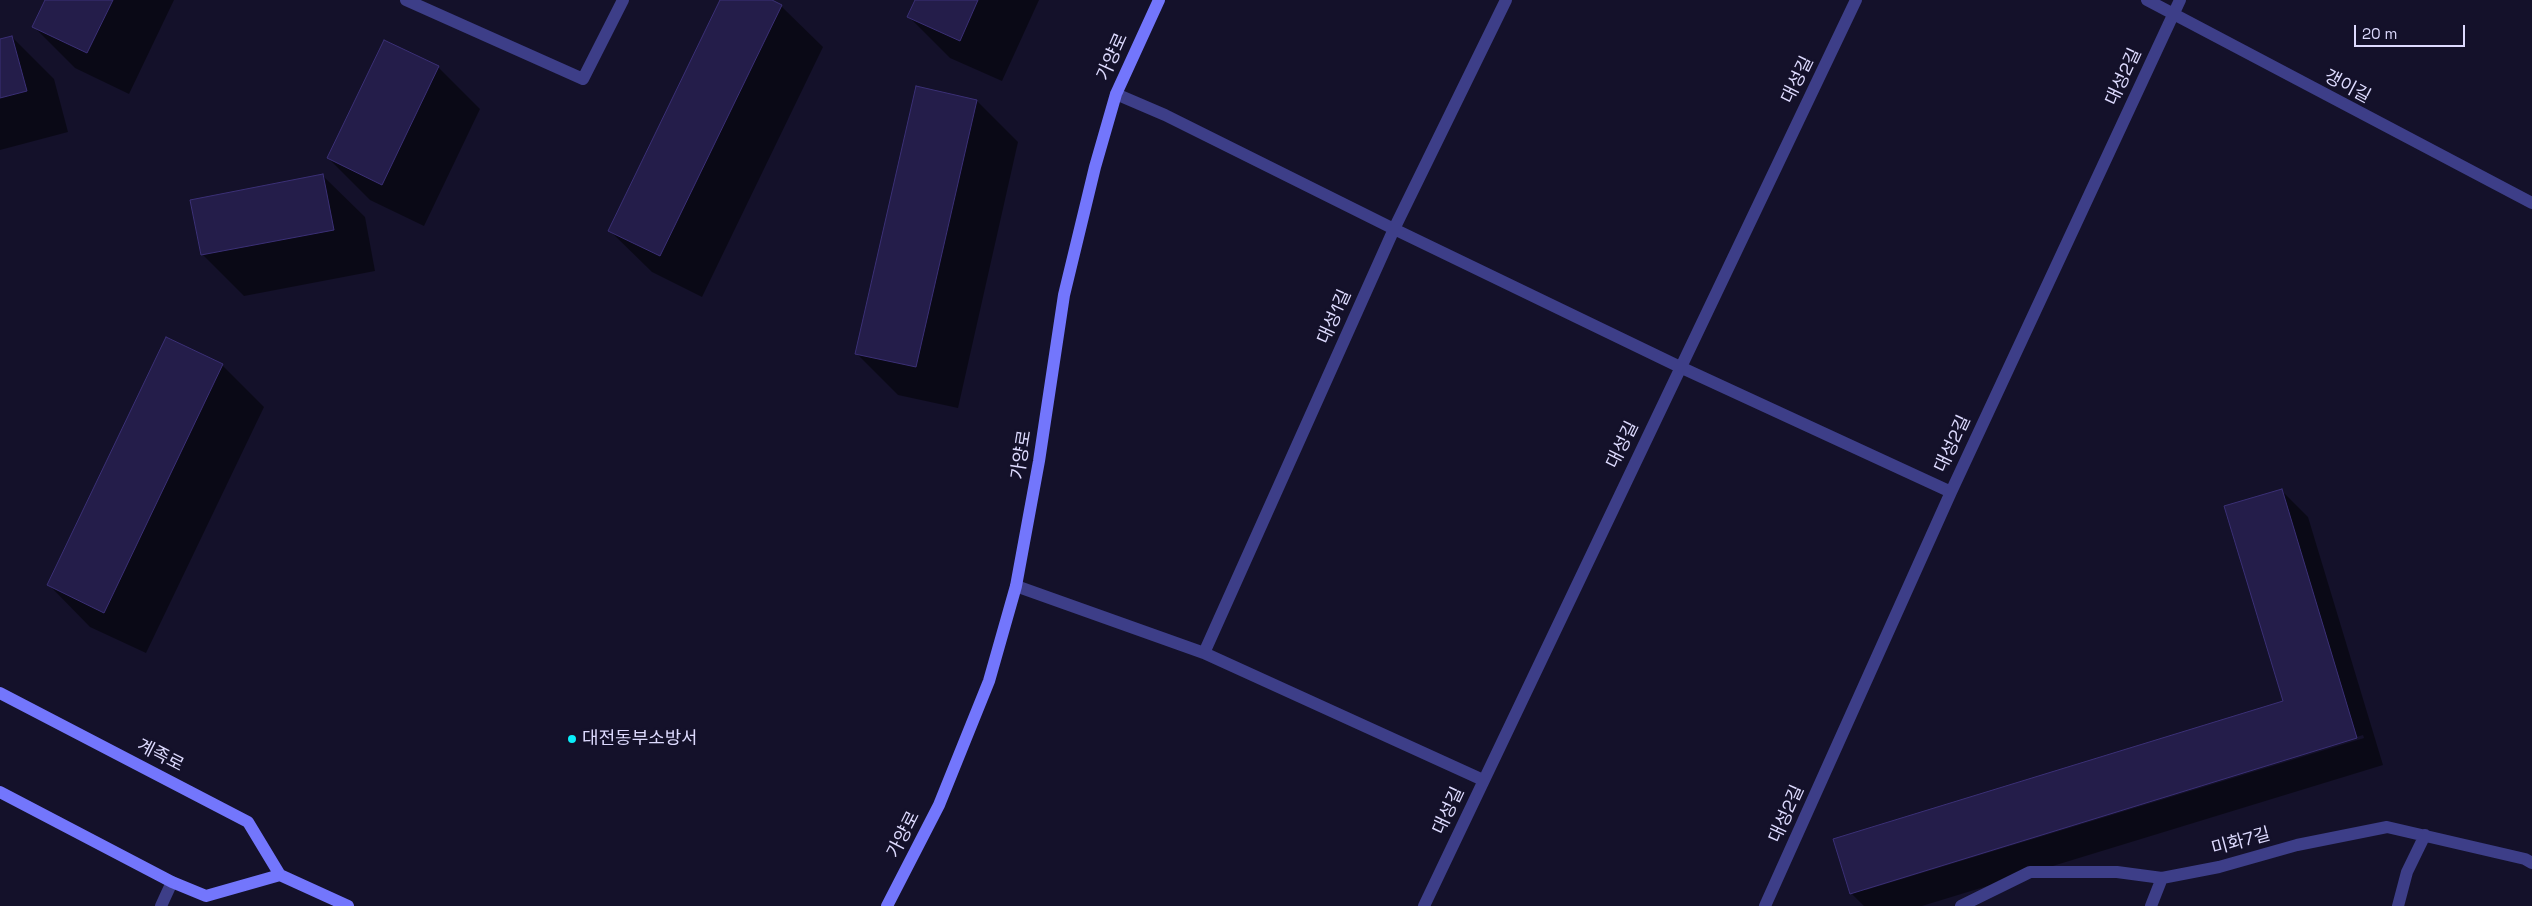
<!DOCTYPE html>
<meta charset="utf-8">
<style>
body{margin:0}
#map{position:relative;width:2532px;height:906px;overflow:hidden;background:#14112a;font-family:"Space Grotesk",sans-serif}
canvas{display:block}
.scale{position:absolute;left:2354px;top:25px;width:111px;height:22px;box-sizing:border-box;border:2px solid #dddafe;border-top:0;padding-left:6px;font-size:15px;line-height:18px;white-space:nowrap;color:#dddafe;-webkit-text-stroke:4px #14112a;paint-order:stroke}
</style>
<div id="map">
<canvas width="2532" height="906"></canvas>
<div class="scale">20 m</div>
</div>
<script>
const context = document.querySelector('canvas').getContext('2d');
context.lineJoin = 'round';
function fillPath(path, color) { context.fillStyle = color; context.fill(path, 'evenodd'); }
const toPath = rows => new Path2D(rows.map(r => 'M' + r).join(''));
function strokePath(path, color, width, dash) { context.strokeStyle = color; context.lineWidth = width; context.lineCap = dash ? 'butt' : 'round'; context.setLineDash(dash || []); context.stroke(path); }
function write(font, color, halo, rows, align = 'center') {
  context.font = font + ' "Space Grotesk","Noto Sans KR",sans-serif'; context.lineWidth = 5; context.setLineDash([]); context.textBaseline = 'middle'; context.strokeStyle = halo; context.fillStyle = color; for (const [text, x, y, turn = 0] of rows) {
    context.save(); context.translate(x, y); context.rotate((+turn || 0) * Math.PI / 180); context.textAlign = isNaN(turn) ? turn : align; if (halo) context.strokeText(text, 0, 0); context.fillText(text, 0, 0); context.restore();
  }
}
fillPath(toPath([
 [46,0,174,0,129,94,75,68,33,26],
 [722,0,769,0,781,6,823,47,702,297,652,272,610,231],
 [916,0,1039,0,1002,81,950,58,909,17],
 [12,37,54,79,68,132,0,150,0,40],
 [438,67,480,109,424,226,370,200,328,158],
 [977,101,1018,142,958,408,898,395,857,354],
 [323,176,365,217,375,271,244,296,202,254],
 [222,365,264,407,146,653,90,627,49,585],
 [2281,490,2308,517,2383,765,1922,906,1864,906,1851,893,2285,701],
 [2363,735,2364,738,1866,890,1866,888]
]), '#0007');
const building = toPath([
 [45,0,113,0,87,53,32,27,45,0],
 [720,0,772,0,782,5,660,256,608,231,720,0],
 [915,0,978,0,960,41,907,17,915,0],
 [12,36,27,91,0,98,0,39,12,36],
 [384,40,439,66,382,185,327,158,384,40],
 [916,86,977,100,916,367,855,354,916,86],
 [323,174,334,230,201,255,190,200,323,174],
 [166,337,223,364,104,613,47,585,166,337],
 [2282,489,2357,738,1850,894,1833,839,2283,701,2224,506,2282,489]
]);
fillPath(building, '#241d4a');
strokePath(building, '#3b3076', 1);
strokePath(toPath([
 [1961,906,2030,872,2117,872,2162,878,2219,867,2297,845,2387,827,2525,859,2532,863],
 [2151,906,2162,878],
 [2398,906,2407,872,2425,835]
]), '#3d3e88', 12);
strokePath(toPath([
 [406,0,583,79,623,0],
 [2147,0,2532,203],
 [1116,94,1165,115,1394,229,1680,367,1951,492],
 [1016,586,1204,653,1483,780],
 [1204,653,1394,229,1506,0],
 [161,906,172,882],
 [1424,906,1856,0],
 [1765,906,1951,492,2180,0]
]), '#3d3e88', 12);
strokePath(toPath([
 [0,693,248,822,280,875,348,906],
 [0,792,172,882,206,896,280,875],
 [887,906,939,805,989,681,1016,586,1039,461,1064,295,1095,167,1116,94,1159,0]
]), '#7376fc', 12);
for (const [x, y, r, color] of [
 [572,739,5,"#0aeefa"]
]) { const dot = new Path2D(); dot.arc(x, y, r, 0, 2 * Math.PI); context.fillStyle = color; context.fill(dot); strokePath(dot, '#14112a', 2); }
write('18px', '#dddafe', '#14112a', [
 ["가양로",1113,57,-66],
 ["대성2길",2124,77,-65],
 ["대성길",1798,80,-64],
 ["갱이길",2347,87,28],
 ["대성1길",1335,317,-66],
 ["대성2길",1953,444,-65],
 ["대성길",1623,445,-64],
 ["가양로",1022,455,-81],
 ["계족로",160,756,27],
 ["대성길",1449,811,-65],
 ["대성2길",1787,814,-66],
 ["가양로",904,835,-63],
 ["미화7길",2241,842,-15]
]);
write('18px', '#dddafe', '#14112a', [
 ["대전동부소방서",582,739]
], 'left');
</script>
